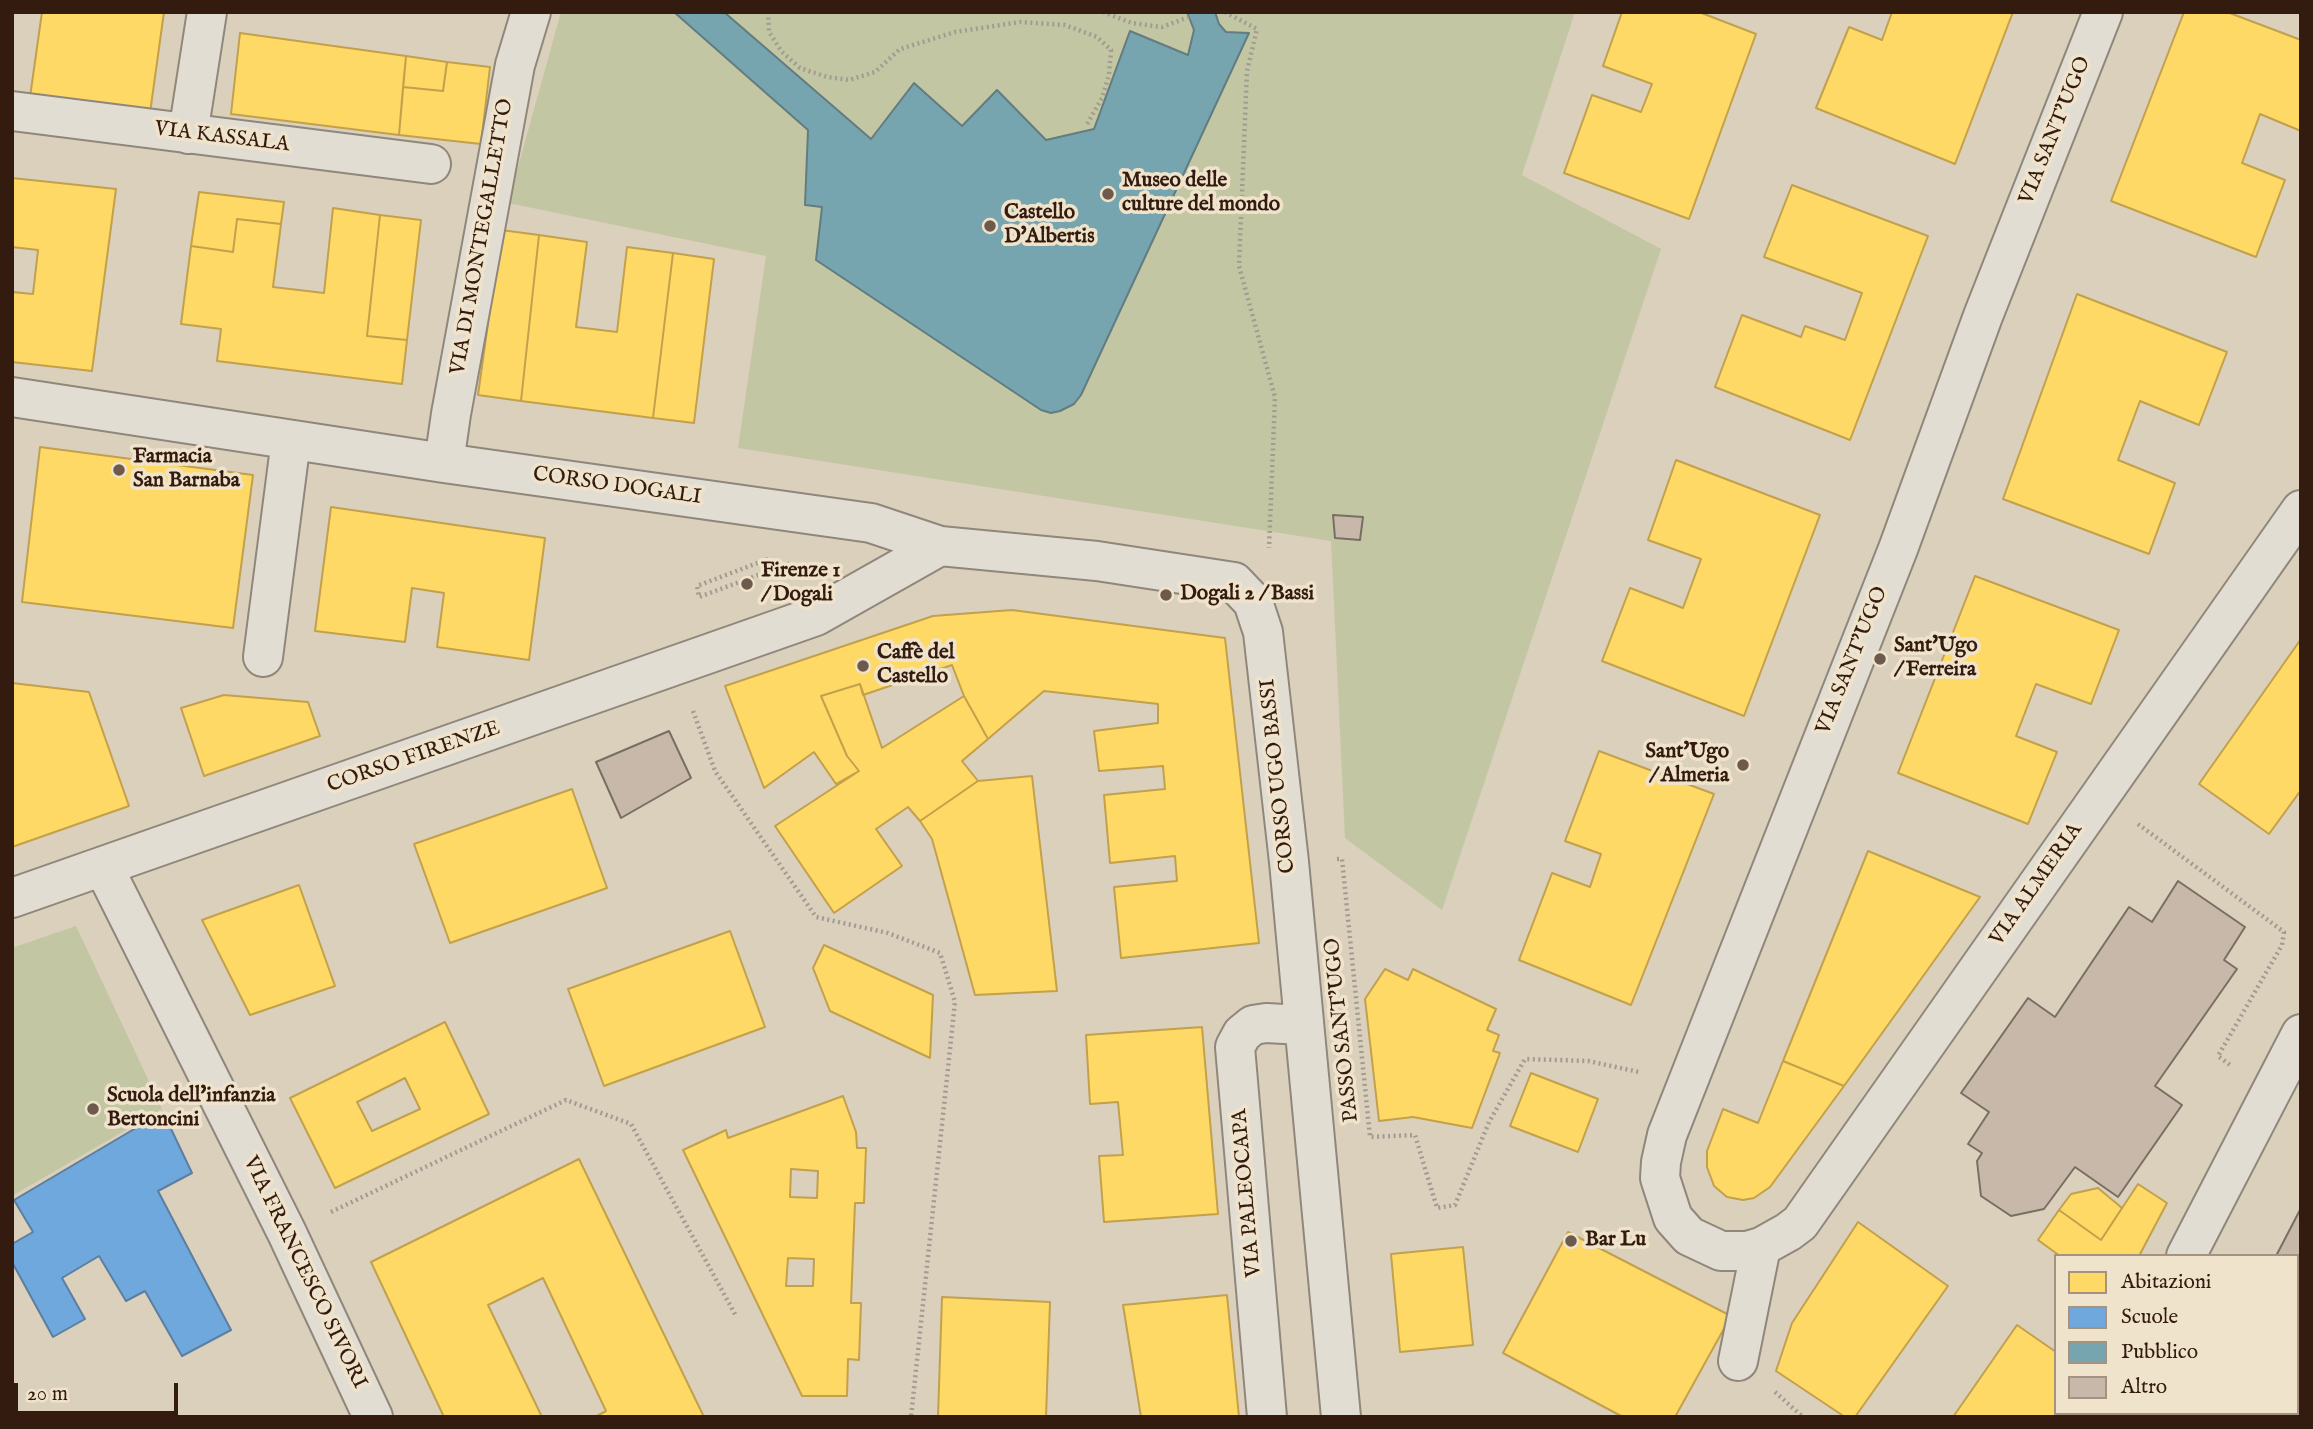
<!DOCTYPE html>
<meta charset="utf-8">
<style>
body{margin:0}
#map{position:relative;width:2313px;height:1429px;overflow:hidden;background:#dad0bc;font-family:"IM FELL English",serif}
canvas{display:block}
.frame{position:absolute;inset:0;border:14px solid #341b0f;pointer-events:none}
.legend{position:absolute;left:2054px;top:1254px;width:245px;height:161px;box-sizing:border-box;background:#efe3cb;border:2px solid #a49380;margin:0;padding:9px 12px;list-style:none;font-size:21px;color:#341b0f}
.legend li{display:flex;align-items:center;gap:14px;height:35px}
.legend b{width:35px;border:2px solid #a49380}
.scale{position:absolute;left:14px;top:1383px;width:164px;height:32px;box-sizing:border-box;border:4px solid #341b0f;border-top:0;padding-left:9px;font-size:21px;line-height:24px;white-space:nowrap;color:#341b0f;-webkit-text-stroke:5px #efe3cb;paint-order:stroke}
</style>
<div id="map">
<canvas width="2313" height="1429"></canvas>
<div class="frame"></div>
<ul class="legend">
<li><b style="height:19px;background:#ffd966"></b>Abitazioni</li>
<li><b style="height:19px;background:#6fa8dc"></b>Scuole</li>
<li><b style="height:19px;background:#76a5af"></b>Pubblico</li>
<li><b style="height:19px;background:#c8b8aa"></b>Altro</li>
</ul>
<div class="scale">20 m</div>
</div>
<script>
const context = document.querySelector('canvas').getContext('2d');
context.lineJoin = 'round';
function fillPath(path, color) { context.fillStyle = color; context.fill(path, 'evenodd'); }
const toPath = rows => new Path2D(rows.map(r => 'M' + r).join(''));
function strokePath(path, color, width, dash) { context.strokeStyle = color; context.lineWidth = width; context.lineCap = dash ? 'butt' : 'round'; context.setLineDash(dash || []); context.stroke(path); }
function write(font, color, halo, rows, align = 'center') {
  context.font = font + ' "IM FELL English",serif'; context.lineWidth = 7; context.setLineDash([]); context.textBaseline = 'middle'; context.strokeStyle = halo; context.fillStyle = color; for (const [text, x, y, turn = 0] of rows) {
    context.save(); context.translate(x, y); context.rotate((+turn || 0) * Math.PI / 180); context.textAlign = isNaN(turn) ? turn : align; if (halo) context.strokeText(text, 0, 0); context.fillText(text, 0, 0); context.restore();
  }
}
fillPath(toPath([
 [561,12,1575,12,1522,175,1661,249,1442,910,1345,838,1331,541,738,448,766,256,508,203],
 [76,926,162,1109,12,1196,12,948]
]), '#c3c6a3');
const homes = toPath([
 [42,12,164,12,150,113,30,97,42,12],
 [1622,12,1699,12,1756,34,1689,219,1564,173,1592,95,1641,112,1652,84,1603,66,1622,12],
 [1892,12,2013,12,1955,164,1816,108,1849,27,1882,40,1892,12],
 [2184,12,2227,12,2301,40,2301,131,2260,114,2242,163,2285,180,2256,257,2111,201,2184,12],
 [240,33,406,56,399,135,231,114,240,33],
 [406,56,447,62,443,91,403,87,406,56],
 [447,62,490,67,481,144,399,135,403,87,443,91,447,62],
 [12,178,116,189,92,371,12,362,12,292,33,294,38,250,12,247,12,178],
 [1792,185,1928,236,1850,440,1715,387,1742,315,1801,337,1805,326,1845,340,1862,293,1764,257,1792,185],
 [199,192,284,202,281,224,237,219,233,252,191,246,199,192],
 [333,208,380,215,367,336,407,340,402,384,217,361,221,329,181,324,191,246,233,252,237,219,281,224,273,287,324,293,333,208],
 [380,215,421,220,407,340,367,336,380,215],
 [501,230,539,235,521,401,478,395,501,230],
 [539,235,587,242,576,327,617,332,627,247,673,253,653,418,521,401,539,235],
 [673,253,714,259,694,423,653,418,673,253],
 [2077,294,2227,352,2199,425,2140,401,2118,460,2175,483,2149,554,2003,499,2077,294],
 [40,447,253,475,233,628,22,602,40,447],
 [1676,460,1820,515,1744,716,1602,661,1630,588,1683,608,1701,559,1648,540,1676,460],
 [331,507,545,538,529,660,437,647,444,593,412,588,405,642,315,631,331,507],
 [1975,576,2119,630,2091,704,2036,684,2016,736,2057,752,2028,824,1898,773,1975,576],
 [1012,610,1225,638,1259,943,1121,958,1114,887,1177,881,1175,856,1110,863,1104,795,1165,789,1163,766,1099,771,1094,731,1158,723,1158,704,1044,691,988,739,964,696,952,665,863,695,860,684,821,696,847,756,859,771,836,784,814,752,764,788,725,686,933,616,1012,610],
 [2301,639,2301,790,2269,834,2199,784,2301,639],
 [12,683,89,692,129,806,12,847,12,683],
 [860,684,882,748,964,696,988,739,962,761,978,781,920,821,908,807,876,829,902,866,834,913,775,826,859,771,847,756,821,696,860,684],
 [224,695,308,702,320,736,204,776,181,708,224,695],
 [1599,751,1714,794,1631,1005,1519,960,1552,873,1590,887,1601,854,1565,841,1599,751],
 [1032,776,1057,991,975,995,932,839,920,821,978,781,1032,776],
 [572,789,607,888,450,943,414,844,572,789],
 [1868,851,1980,897,1844,1086,1783,1061,1868,851],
 [299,885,335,986,250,1015,202,920,299,885],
 [730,931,765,1027,604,1086,568,989,730,931],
 [824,945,933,995,930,1058,830,1011,813,968,824,945],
 [1385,969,1408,980,1413,969,1496,1009,1487,1030,1499,1035,1493,1051,1500,1053,1472,1128,1413,1117,1379,1121,1365,999,1385,969],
 [445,1022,489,1114,335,1188,290,1098,445,1022],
 [405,1078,420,1109,372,1131,357,1102,405,1078],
 [1202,1027,1218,1214,1104,1222,1099,1156,1123,1155,1118,1102,1090,1104,1086,1035,1202,1027],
 [1783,1061,1844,1086,1770,1187,1754,1198,1743,1200,1727,1197,1714,1186,1707,1167,1707,1151,1723,1109,1758,1123,1783,1061],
 [1531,1073,1598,1099,1578,1152,1510,1126,1531,1073],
 [843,1096,856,1132,857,1148,866,1148,864,1203,855,1203,851,1303,861,1303,859,1360,848,1359,847,1396,802,1396,683,1150,726,1130,728,1138,843,1096],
 [791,1169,818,1171,817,1198,790,1197,791,1169],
 [788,1258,814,1259,813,1286,786,1286,788,1258],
 [579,1159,704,1417,595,1417,606,1411,543,1278,488,1305,542,1417,444,1417,371,1262,579,1159],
 [2138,1184,2167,1203,2139,1256,2060,1256,2038,1240,2059,1210,2101,1240,2138,1184],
 [2098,1188,2122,1208,2101,1240,2059,1210,2071,1194,2098,1188],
 [1858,1222,1948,1286,1855,1417,1845,1417,1776,1371,1792,1323,1858,1222],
 [1568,1232,1731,1316,1675,1417,1623,1417,1503,1353,1568,1232],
 [1463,1247,1473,1345,1400,1352,1391,1254,1463,1247],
 [1227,1295,1239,1417,1141,1417,1123,1305,1227,1295],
 [942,1297,1050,1302,1046,1417,938,1417,942,1297],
 [2017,1325,2056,1352,2057,1413,2055,1417,1953,1417,2017,1325]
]);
fillPath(homes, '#ffd966');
strokePath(homes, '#c2a04c', 2);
const schools = toPath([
 [163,1112,192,1173,158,1191,231,1330,182,1356,145,1291,126,1301,99,1256,62,1278,85,1319,53,1337,12,1262,12,1244,33,1232,14,1200,163,1112]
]);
fillPath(schools, '#6fa8dc');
strokePath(schools, '#5d7e9e', 2);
const public = toPath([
 [674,12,724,12,871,139,914,83,962,126,997,90,1046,140,1094,129,1130,31,1188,55,1194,30,1187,12,1215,12,1219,24,1226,32,1249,33,1081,395,1074,404,1060,411,1051,413,1041,410,816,260,822,207,805,205,808,130,674,12]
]);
fillPath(public, '#76a5af');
strokePath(public, '#627c7f', 2);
const building = toPath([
 [1333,515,1363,517,1360,540,1335,538,1333,515],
 [669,731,691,778,621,818,596,762,669,731],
 [2178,881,2245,927,2224,960,2237,969,2155,1086,2182,1105,2118,1197,2075,1167,2044,1209,2011,1216,1981,1196,1977,1161,1982,1153,1968,1144,1989,1112,1961,1093,2028,998,2055,1017,2129,907,2152,922,2178,881],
 [2301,1208,2301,1283,2297,1281,2297,1256,2276,1256,2301,1208],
 [2297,1366,2301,1368,2301,1417,2184,1417,2185,1413,2297,1413,2297,1366]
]);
fillPath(building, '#c8b8aa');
strokePath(building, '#786f63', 2);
const minor = toPath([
 [2103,12,1983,316,1898,549,1667,1135,1661,1162,1660,1178,1673,1218,1689,1236,1721,1251,1747,1251,1761,1247,1788,1232,1800,1223,2301,510],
 [12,111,431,164],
 [188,134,207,12],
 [12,397,444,463,871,523,940,546,1097,561,1234,582,1253,602,1263,632,1289,862,1341,1417],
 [444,463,451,414,515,65,531,12],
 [263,657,291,440],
 [103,866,287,1233,373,1417],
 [12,898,816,616,940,546],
 [2186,1256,2301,1034],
 [1738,1361,1761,1247],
 [1267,1417,1235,1047,1242,1034,1253,1025,1266,1023,1303,1025],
 [2102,1417,2104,1413]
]);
strokePath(minor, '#90877b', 42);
strokePath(toPath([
 [768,12,769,32,782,52,800,68,827,77,849,80,875,72,900,49,955,32,1020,22,1065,25,1097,37,1111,50,1109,75,1102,98,1086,126],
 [1103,12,1132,23,1162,27,1189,17],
 [1225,12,1257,29,1247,71,1239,266,1275,397,1269,548],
 [768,559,697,586,699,597,791,563],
 [693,711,715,771,816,917,888,933,940,953,955,1002,911,1417],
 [2138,824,2284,932,2282,945,2218,1056,2230,1065],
 [1337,859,1342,859,1370,1137,1415,1135,1437,1208,1455,1205,1489,1122,1525,1059,1588,1061,1639,1072],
 [331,1212,566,1100,631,1124,736,1316],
 [1775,1392,1803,1417]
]), '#a29b93', 4.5, [2, 3.5]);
strokePath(minor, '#e2ddd3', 38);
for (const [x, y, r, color] of [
 [1108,194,7,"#6e5a4c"],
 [990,226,7,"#6e5a4c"],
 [119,470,7,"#6e5a4c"],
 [747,584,7,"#6e5a4c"],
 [1166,595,7,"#6e5a4c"],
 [1880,659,7,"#6e5a4c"],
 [863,666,7,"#6e5a4c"],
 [1743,765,7,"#6e5a4c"],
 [93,1109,7,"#6e5a4c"],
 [1571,1241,7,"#6e5a4c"]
]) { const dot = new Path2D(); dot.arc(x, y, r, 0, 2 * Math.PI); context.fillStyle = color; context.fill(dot); strokePath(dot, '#efe3cb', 2.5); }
write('21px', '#341b0f', '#efe3cb', [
 ["VIA SANT'UGO",2056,131,-68],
 ["VIA KASSALA",222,138,7],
 ["VIA DI MONTEGALLETTO",483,237,-80],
 ["CORSO DOGALI",617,487,8],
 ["VIA SANT'UGO",1853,661,-68],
 ["CORSO FIRENZE",414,758,-19],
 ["CORSO UGO BASSI",1279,776,-96],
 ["VIA ALMERIA",2037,885,-55],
 ["PASSO SANT'UGO",1343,1030,-96],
 ["VIA PALEOCAPA",1248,1193,-95],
 ["VIA FRANCESCO SIVORI",304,1273,64]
]);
write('bold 21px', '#341b0f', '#efe3cb', [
 ["Museo delle",1122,182],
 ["culture del mondo",1122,206],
 ["Castello",1004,214],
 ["D'Albertis",1004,238],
 ["Farmacia",133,458],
 ["San Barnaba",133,482],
 ["Firenze 1",761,572],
 ["/ Dogali",761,596],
 ["Dogali 2 / Bassi",1180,595],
 ["Sant'Ugo",1894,647],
 ["/ Ferreira",1894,671],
 ["Caffè del",877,654],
 ["Castello",877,678],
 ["Sant'Ugo",1729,753,"right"],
 ["/ Almeria",1729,777,"right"],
 ["Scuola dell'infanzia",107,1097],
 ["Bertoncini",107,1121],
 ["Bar Lu",1585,1241]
], 'left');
</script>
